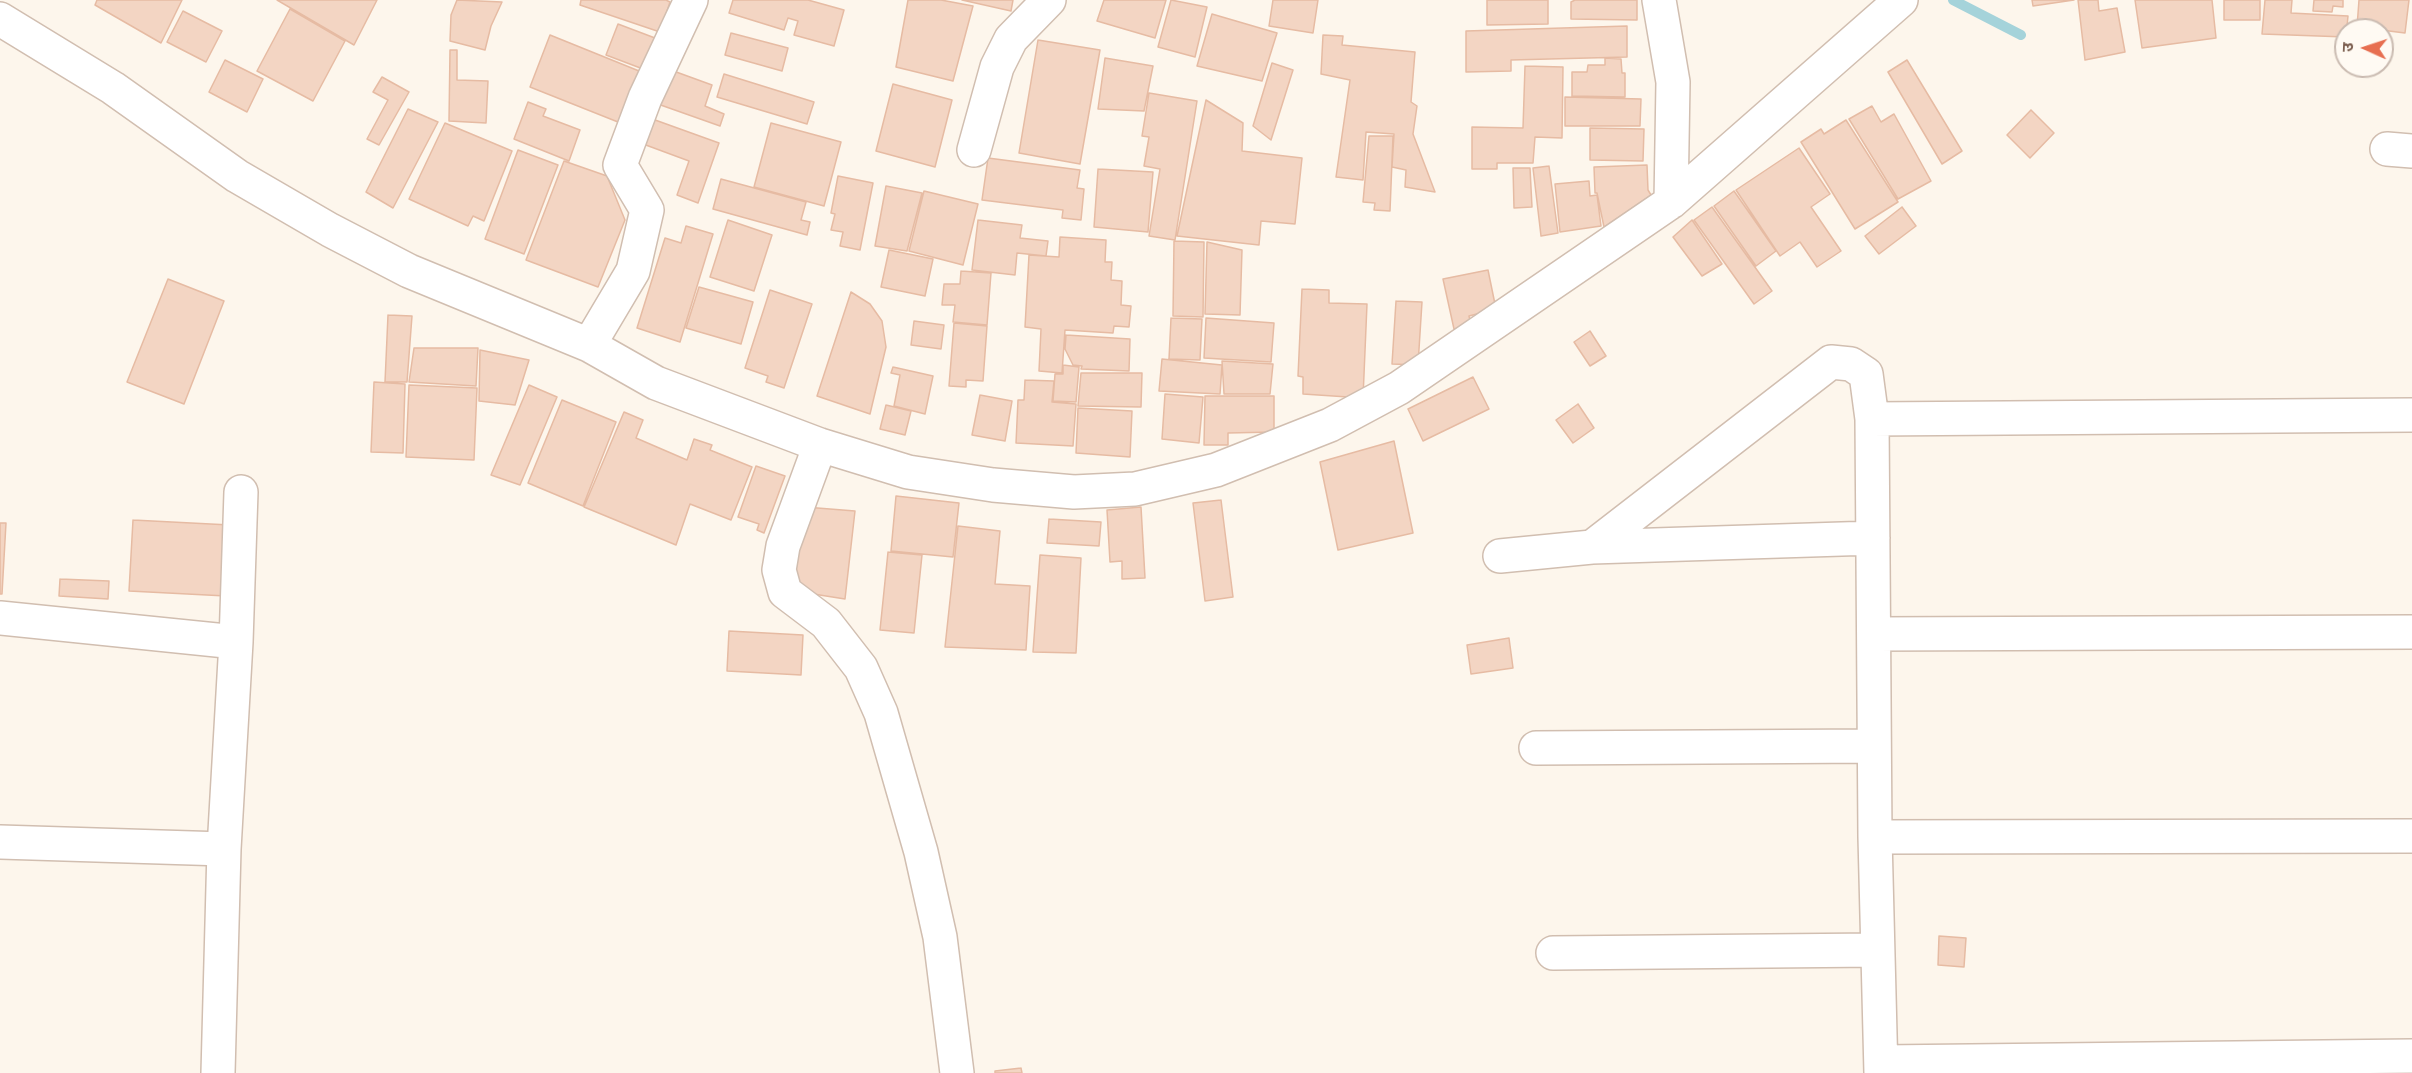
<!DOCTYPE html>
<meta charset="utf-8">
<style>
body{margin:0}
#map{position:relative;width:2412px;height:1073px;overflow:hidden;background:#fdf6ec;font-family:Cabin,"Noto Sans Devanagari",sans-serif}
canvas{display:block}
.north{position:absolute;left:2334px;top:18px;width:60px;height:60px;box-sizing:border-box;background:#fffaf3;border:2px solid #cabbb1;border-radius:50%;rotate:273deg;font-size:16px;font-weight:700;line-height:24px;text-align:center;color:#7a5c4d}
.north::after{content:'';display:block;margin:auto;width:21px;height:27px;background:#e76f51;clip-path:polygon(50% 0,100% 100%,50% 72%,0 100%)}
</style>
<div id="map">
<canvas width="2412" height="1073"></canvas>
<div class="north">उ</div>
</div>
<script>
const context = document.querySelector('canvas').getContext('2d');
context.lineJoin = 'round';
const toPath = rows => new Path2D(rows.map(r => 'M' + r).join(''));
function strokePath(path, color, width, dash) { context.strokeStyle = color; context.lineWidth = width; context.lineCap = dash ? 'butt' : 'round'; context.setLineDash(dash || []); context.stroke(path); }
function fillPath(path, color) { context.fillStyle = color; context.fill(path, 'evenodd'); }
strokePath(toPath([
 [1953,0,2021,35]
]), '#a5d3da', 10);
const building = toPath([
 [97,0,182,0,161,43,95,5,97,0],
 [277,0,377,0,354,45,277,0],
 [457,0,502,2,491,26,485,50,450,41,451,15,457,0],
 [581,0,666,0,670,2,660,32,580,5,581,0],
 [733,0,808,0,844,10,834,46,794,35,798,21,788,18,784,30,729,13,733,0],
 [908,0,941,0,973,6,953,81,896,67,908,0],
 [962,0,1013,0,1011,11,962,0],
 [1104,0,1166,0,1155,38,1097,21,1104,0],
 [1171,0,1207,7,1195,57,1158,47,1171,0],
 [1273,0,1318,0,1313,33,1269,26,1273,0],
 [1487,0,1548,0,1548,24,1487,25,1487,0],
 [1575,0,1637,0,1637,20,1571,19,1571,2,1575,0],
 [2032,0,2074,0,2033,6,2032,0],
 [2078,0,2098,0,2099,11,2117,8,2125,52,2085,60,2078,0],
 [2135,0,2212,0,2216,38,2142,48,2135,0],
 [2224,0,2260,0,2260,20,2224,20,2224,0],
 [2265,0,2292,0,2291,13,2348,16,2346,37,2262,34,2265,0],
 [2314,0,2343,0,2343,7,2333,6,2332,12,2313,11,2314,0],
 [2359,0,2409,0,2405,33,2357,27,2359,0],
 [290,9,345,41,313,101,257,71,290,9],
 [183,11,222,31,206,62,167,42,183,11],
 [1212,14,1277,33,1262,81,1197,66,1212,14],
 [618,24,655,38,643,69,606,55,618,24],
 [1627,26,1627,57,1511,60,1511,71,1466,72,1466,31,1627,26],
 [731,33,788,48,782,71,725,55,731,33],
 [550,35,644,73,623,124,530,87,550,35],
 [1323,35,1343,36,1342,45,1415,52,1411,102,1417,106,1413,134,1435,192,1405,187,1406,170,1392,167,1394,134,1366,132,1363,180,1336,177,1350,80,1321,74,1323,35],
 [1038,40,1100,50,1080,164,1019,153,1038,40],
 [450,50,457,50,457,80,488,81,486,123,449,121,450,50],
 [1105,58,1153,66,1144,111,1098,109,1105,58],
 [1605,58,1621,59,1622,73,1625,73,1625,97,1572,96,1572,72,1587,72,1588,65,1605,65,1605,58],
 [225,60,263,79,247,112,209,92,225,60],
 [1907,60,1962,151,1942,164,1888,72,1907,60],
 [1272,63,1293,70,1271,140,1253,126,1272,63],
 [1525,66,1563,67,1562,138,1535,137,1533,163,1497,163,1497,169,1472,169,1472,127,1523,128,1525,66],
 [668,69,712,85,705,106,724,114,720,126,655,103,668,69],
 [724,74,814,102,807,124,717,97,724,74],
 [382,77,409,92,379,145,367,139,388,100,373,92,382,77],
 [893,84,952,100,935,167,876,151,893,84],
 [1149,93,1197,101,1175,240,1149,236,1160,169,1144,166,1149,137,1142,136,1149,93],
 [1565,97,1641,99,1640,126,1565,126,1565,97],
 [1206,100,1243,123,1242,151,1302,158,1295,224,1261,221,1259,245,1177,236,1206,100],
 [528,102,546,109,543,116,580,130,569,161,514,139,528,102],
 [1872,106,1881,122,1894,114,1931,181,1898,199,1849,119,1872,106],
 [408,109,438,122,393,208,366,192,408,109],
 [2031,110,2054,133,2030,158,2007,135,2031,110],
 [644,116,719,143,698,203,677,195,689,161,635,141,644,116],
 [1846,120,1898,202,1855,229,1801,142,1821,129,1824,134,1846,120],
 [445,123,512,151,484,221,473,216,468,226,409,199,445,123],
 [771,123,841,142,824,206,754,187,771,123],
 [1590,128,1644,129,1643,161,1590,160,1590,128],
 [1369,136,1393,136,1390,211,1374,210,1375,203,1363,202,1369,136],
 [1799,148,1830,194,1811,207,1841,251,1817,267,1800,242,1780,256,1736,190,1799,148],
 [518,150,558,165,524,254,485,239,518,150],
 [988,158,1080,170,1077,188,1084,189,1081,220,1062,218,1063,210,982,200,988,158],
 [564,161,607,176,625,220,598,287,526,260,564,161],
 [1647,165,1648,190,1651,195,1604,227,1597,193,1595,193,1594,167,1647,165],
 [1549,166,1558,233,1541,236,1533,168,1549,166],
 [1513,168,1530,168,1532,207,1514,208,1513,168],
 [1098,169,1153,172,1148,232,1094,227,1098,169],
 [838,176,873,183,860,250,840,246,843,232,831,230,835,214,831,213,838,176],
 [721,179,806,202,801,220,810,222,807,235,713,209,721,179],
 [1589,181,1590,196,1597,195,1601,226,1560,232,1555,184,1589,181],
 [886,186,922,193,907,251,875,246,886,186],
 [924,191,978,204,963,265,909,251,924,191],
 [1734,191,1776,251,1756,266,1714,206,1734,191],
 [1712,207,1772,291,1754,304,1694,220,1712,207],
 [1902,207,1916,226,1879,254,1865,236,1902,207],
 [728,220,772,235,754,291,710,277,728,220],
 [978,220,1022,225,1020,238,1048,241,1046,256,1017,253,1015,275,972,270,978,220],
 [1692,220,1722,264,1702,276,1673,237,1692,220],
 [686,226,713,234,680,342,637,328,665,238,681,243,686,226],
 [1060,237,1106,240,1105,262,1112,262,1111,280,1122,281,1121,305,1131,306,1129,327,1114,326,1113,333,1065,330,1062,373,1039,371,1041,329,1025,327,1029,255,1059,257,1060,237],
 [1174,241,1204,242,1203,317,1173,316,1174,241],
 [1207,242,1242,250,1240,315,1205,314,1207,242],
 [889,250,933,259,925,296,881,287,889,250],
 [1488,270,1496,309,1469,316,1471,325,1454,329,1443,279,1488,270],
 [961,271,991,273,987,325,953,322,955,305,942,305,944,284,960,284,961,271],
 [168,279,224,301,184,404,127,382,168,279],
 [699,287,753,302,741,344,686,328,699,287],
 [1302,289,1329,290,1329,303,1367,304,1363,398,1303,394,1303,377,1298,376,1302,289],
 [770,290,812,304,784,388,766,382,768,376,745,368,770,290],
 [851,292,870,304,882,321,886,347,870,414,817,396,851,292],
 [1396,301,1422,302,1418,365,1392,364,1396,301],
 [388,315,412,316,407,382,385,382,388,315],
 [1171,318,1202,319,1200,360,1169,359,1171,318],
 [1206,318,1274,323,1271,362,1204,358,1206,318],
 [914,321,944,325,941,349,911,345,914,321],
 [954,323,987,326,983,381,966,380,966,387,949,386,954,323],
 [1590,331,1606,356,1590,366,1574,342,1590,331],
 [1066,335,1130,339,1129,371,1081,369,1082,366,1073,365,1065,349,1066,335],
 [414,348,478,348,476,386,409,382,414,348],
 [480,350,529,360,515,405,479,401,480,350],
 [1162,359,1222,365,1220,394,1159,391,1162,359],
 [1222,361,1273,364,1270,394,1224,394,1222,361],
 [1063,365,1079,367,1076,402,1053,401,1055,374,1063,374,1063,365],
 [893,367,933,376,925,414,894,406,900,375,891,373,893,367],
 [1081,373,1142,373,1141,407,1078,406,1081,373],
 [1473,377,1489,409,1423,441,1408,409,1473,377],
 [1025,380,1054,381,1052,402,1076,404,1073,446,1016,443,1018,400,1024,400,1025,380],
 [374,382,405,384,403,453,371,452,374,382],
 [409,385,477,388,474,460,406,457,409,385],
 [529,385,557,397,520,485,491,475,529,385],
 [1165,394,1203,397,1199,443,1162,439,1165,394],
 [980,395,1012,401,1005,441,972,435,980,395],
 [1205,396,1274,396,1274,432,1228,433,1228,445,1204,445,1205,396],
 [562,400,616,422,583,506,528,483,562,400],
 [1578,404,1594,428,1573,443,1556,420,1578,404],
 [886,405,911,411,905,435,880,429,886,405],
 [1078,408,1132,411,1130,457,1076,453,1078,408],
 [624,412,643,420,636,438,687,460,694,439,712,445,710,450,752,467,731,520,690,504,676,545,584,507,624,412],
 [1394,441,1413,533,1338,550,1320,462,1394,441],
 [756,466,785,476,764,533,757,530,759,524,738,517,756,466],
 [896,496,959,503,953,557,891,551,896,496],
 [1221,500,1233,597,1205,601,1193,503,1221,500],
 [805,507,855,511,845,599,807,593,792,585,805,507],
 [1141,507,1145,578,1122,579,1122,561,1110,562,1107,510,1141,507],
 [1049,519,1101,522,1099,546,1047,543,1049,519],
 [133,520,230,525,226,596,129,591,133,520],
 [0,523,6,523,2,594,0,594,0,523],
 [958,526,1000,531,995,584,1030,586,1026,650,945,647,958,526],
 [888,552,922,555,914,633,880,630,888,552],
 [1040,555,1081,558,1076,653,1033,652,1040,555],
 [60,579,109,581,108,599,59,596,60,579],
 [729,631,803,635,801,675,727,671,729,631],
 [1509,638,1513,668,1471,674,1467,645,1509,638],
 [1939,936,1966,938,1964,967,1938,965,1939,936],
 [1021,1068,1022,1073,995,1073,995,1071,1021,1068]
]);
fillPath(building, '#f3d5c3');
strokePath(building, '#e6bba3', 1.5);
const minor = toPath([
 [1659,0,1673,82,1671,202],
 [0,19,113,88,237,176,330,230,409,271,589,345,656,383,820,445,908,472,993,485,1074,492,1135,489,1216,470,1330,425,1399,388,1671,202,1901,0],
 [2387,149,2412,151],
 [974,150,997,67,1011,39,1049,0],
 [589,345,633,271,647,210,620,165,645,98,691,0],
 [1872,419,2412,415],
 [820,445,783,546,779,570,785,592,826,623,861,668,881,713,921,852,940,937,957,1073],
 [1592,547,1831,362,1851,364,1866,374,1872,419,1875,837,1881,1073],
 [1500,556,1592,547,1873,538],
 [0,618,236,642,224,849,218,1073],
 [1875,634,2412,632],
 [236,642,241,492],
 [1536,748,1874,746],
 [1875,837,2412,836],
 [0,842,224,849],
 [1553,953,1877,950],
 [1882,1062,2412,1056]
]);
strokePath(minor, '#d1beb0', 36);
strokePath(minor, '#fff', 33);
</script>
